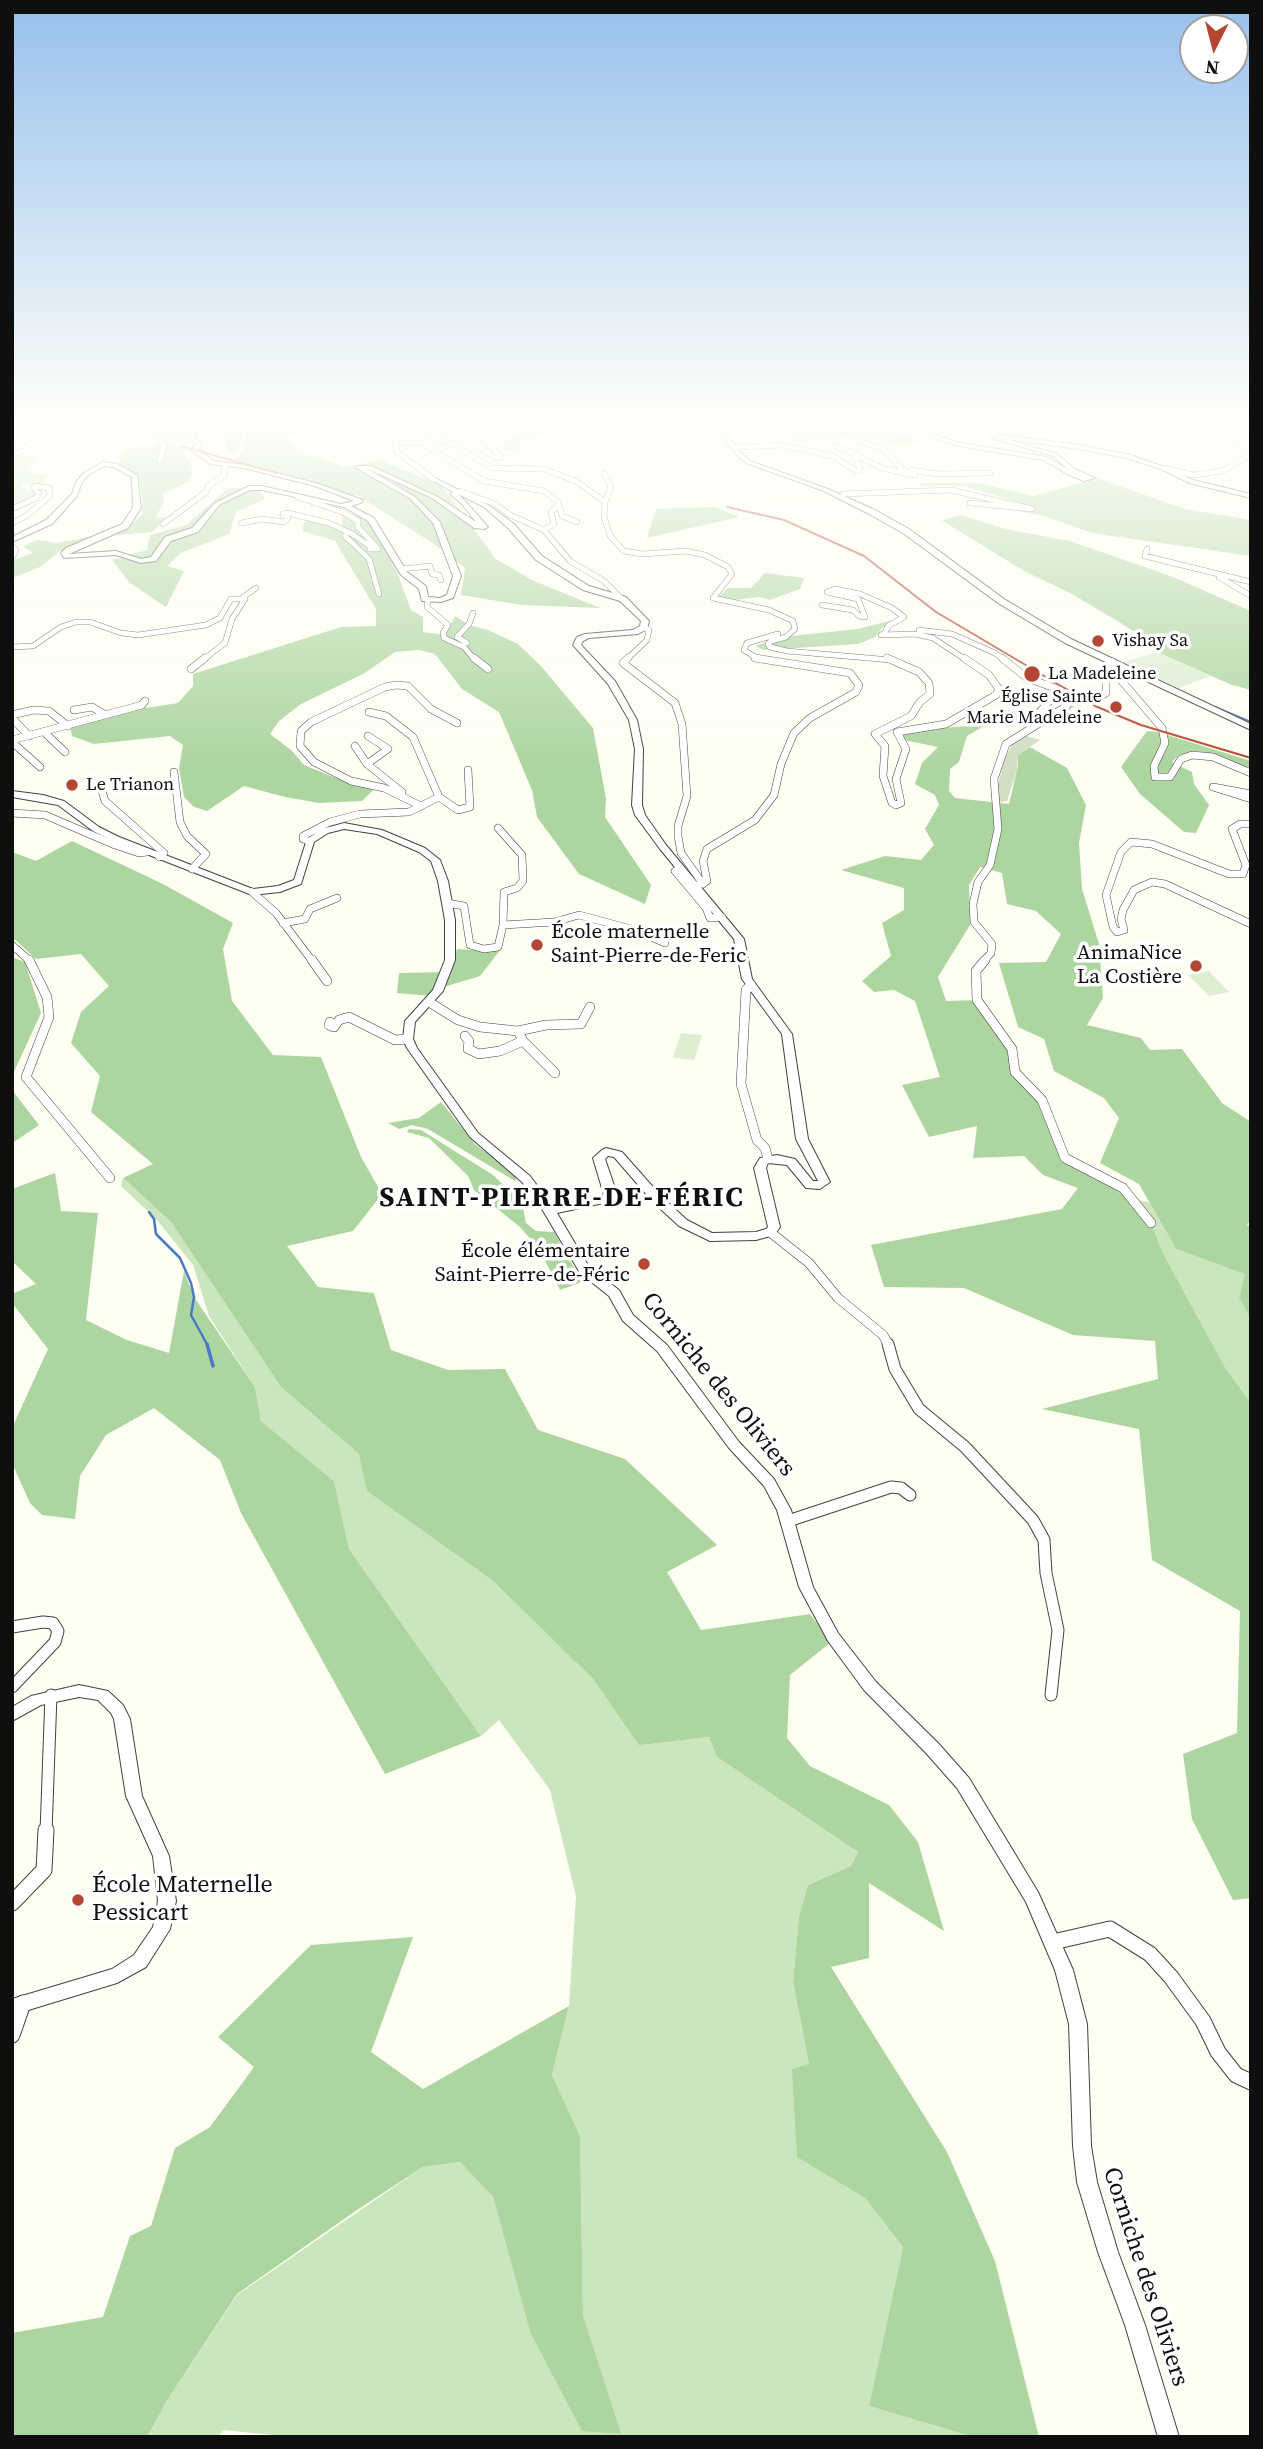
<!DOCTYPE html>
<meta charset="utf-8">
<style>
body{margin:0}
#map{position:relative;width:1263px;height:2449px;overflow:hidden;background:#fefef3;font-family:"Source Serif 4",serif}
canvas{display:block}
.frame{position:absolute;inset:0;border:14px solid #0f0f0f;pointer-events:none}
.north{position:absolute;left:1179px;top:14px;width:70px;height:70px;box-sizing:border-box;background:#fff;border:2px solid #9f9f9f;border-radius:50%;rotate:186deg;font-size:19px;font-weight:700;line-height:28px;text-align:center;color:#0f0f0f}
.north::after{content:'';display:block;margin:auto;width:24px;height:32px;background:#b44733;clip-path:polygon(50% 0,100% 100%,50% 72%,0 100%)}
</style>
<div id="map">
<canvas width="1263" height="2449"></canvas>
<div class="frame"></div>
<div class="north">N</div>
</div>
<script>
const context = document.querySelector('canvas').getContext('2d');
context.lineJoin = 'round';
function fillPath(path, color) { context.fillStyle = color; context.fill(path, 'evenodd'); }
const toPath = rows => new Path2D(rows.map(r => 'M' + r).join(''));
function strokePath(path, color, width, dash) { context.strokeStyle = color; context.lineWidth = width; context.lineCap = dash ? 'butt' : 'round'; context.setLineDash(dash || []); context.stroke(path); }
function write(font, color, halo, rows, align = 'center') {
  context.font = font + ' "Source Serif 4",serif'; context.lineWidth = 7; context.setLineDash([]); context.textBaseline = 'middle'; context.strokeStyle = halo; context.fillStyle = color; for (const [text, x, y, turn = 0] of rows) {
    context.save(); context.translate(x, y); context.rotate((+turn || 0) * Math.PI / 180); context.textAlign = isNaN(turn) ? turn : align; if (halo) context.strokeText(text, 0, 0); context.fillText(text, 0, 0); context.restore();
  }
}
fillPath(toPath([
 [141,421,178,421,181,427,174,429,191,440,164,445],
 [12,455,41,457,32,465,28,473,49,475,42,483,32,488,29,486,30,484,23,484,21,487,35,492,35,496,12,507],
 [123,1178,173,1224,281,1387,359,1454,368,1491,492,1580,593,1679,639,1744,709,1737,717,1757,858,1852,851,1866,808,1885,799,1916,793,1982,809,2064,797,2156,865,2198,903,2247,869,2406,973,2437,293,2437,223,2430,218,2437,147,2437,168,2399,237,2295,423,2167,460,2162,493,2197,530,2332,620,2434,583,2315,580,2136,552,2075,569,2006,576,1896,550,1790,499,1720,481,1736,349,1549,334,1481,261,1421,255,1387,209,1316,193,1265,157,1220,121,1186],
 [1130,1199,1149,1202,1176,1249,1246,1274,1239,1298,1251,1319,1251,1403,1226,1369,1163,1253,1151,1223]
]), '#cbe6bf');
fillPath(toPath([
 [244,421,337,421,285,438,299,454,316,456,345,467,380,460,440,484,496,559,532,580,600,608,522,605,461,595,465,568,434,544,360,497,235,459,243,452,246,434,255,429,244,429,237,453,234,454,226,450,224,431,245,425],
 [531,421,601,421,522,440,517,450,503,450,502,447,507,439,532,427],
 [776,421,872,421,876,427,896,431,919,442,902,446,871,436,854,435,796,442],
 [171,444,187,449,182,454,190,462,193,473,188,482,162,494,164,502,156,517,166,518,152,532,109,536,60,551,40,567,12,578,12,561,33,553,23,546,38,540,57,543,124,530,142,515,143,502,138,475,119,464,125,449],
 [1097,478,1185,509,1251,520,1251,556,1092,533,1044,516,1012,510,1021,503,963,486,919,486,921,483,979,483,1034,496],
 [228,488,258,489,265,499,236,512,229,534,181,553,167,566,184,571,166,607,130,583,112,560,147,550,150,535,186,525],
 [716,507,739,517,647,538,656,509],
 [340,509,369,520,397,572,411,610,423,617,423,632,445,635,455,616,469,625,488,630,518,644,540,665,593,728,606,799,605,817,651,885,645,904,579,874,537,817,532,790,499,712,462,689,435,654,419,650,395,652,363,674,301,704,279,721,270,734,291,750,304,765,346,782,374,789,362,801,319,803,285,797,244,786,207,811,194,807,184,797,179,768,183,745,170,736,94,744,72,736,70,727,146,708,178,703,193,686,193,674,341,627,376,626,376,609,335,541,302,531,305,520,343,527],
 [962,515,1005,529,1070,541,1173,577,1251,611,1251,690,1232,685,1157,652,1159,647,1119,622,1072,594,1024,571,941,520],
 [765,573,804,578,800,589,770,600,759,597,734,600,718,597,728,588,751,588],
 [897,619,882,628,875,637,858,644,764,650,755,646,782,637,858,629],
 [1000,709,1028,714,1008,724,982,727,967,736,959,762,950,769,949,791,955,798,1009,804,1018,766,1018,755,1030,747,1067,768,1086,805,1079,843,1082,889,1099,944,1103,998,1087,1025,1141,1038,1150,1050,1182,1049,1222,1103,1251,1122,1251,1219,1247,1225,1251,1227,1251,1319,1239,1298,1245,1274,1176,1249,1139,1184,1100,1163,1119,1118,1104,1098,1054,1071,1044,1039,1018,1027,999,963,1046,962,1061,934,1036,911,1007,904,1002,873,980,867,969,885,970,925,938,977,946,1001,977,1000,1006,1039,1015,1072,1032,1088,1065,1158,1130,1199,1151,1223,1163,1253,1226,1369,1251,1403,1251,1898,1233,1900,1192,1819,1183,1754,1237,1733,1240,1611,1152,1560,1139,1429,1042,1409,1158,1379,1155,1341,1073,1335,964,1288,884,1287,871,1245,1062,1209,1078,1188,1043,1175,1024,1156,973,1158,977,1126,929,1137,902,1085,940,1077,915,1001,894,990,874,992,862,981,891,956,882,923,904,910,904,888,841,870,885,856,921,860,934,845,925,829,939,805,935,795,915,784,922,763,938,747,904,740,900,731,969,726],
 [1147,731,1158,732,1251,761,1251,767,1245,768,1214,754,1196,751,1179,755,1172,762,1192,772,1194,784,1209,805,1196,833,1184,832,1140,794,1121,767],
 [72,841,163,884,233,923,223,949,232,1001,273,1055,321,1057,361,1157,382,1194,353,1231,287,1246,318,1287,374,1293,391,1350,448,1370,505,1369,538,1430,625,1459,717,1545,667,1572,701,1630,810,1614,831,1642,790,1675,787,1738,810,1766,889,1805,918,1842,944,1931,869,1883,869,1958,831,1967,947,2152,995,2261,1039,2437,973,2437,869,2406,903,2247,865,2198,797,2157,792,2069,809,2064,793,1982,799,1916,808,1885,851,1866,858,1852,717,1757,709,1737,639,1745,593,1679,492,1580,367,1491,359,1454,281,1387,172,1223,123,1178,153,1164,91,1112,100,1076,71,1043,81,1012,109,986,81,954,36,959,12,937,12,852,36,861],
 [457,949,487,951,501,949,480,976,437,989,432,996,397,993,399,973,450,972],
 [12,957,25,962,41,1013,12,1076],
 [12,1090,39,1125,14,1142,12,1142],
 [441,1102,475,1144,517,1176,515,1181,428,1129,412,1125,399,1129,388,1123,419,1118],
 [409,1129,421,1130,493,1175,522,1202,526,1223,536,1231,554,1232,582,1282,560,1290,538,1247,520,1227,474,1190,468,1176,429,1138,407,1132],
 [55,1173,61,1211,98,1213,86,1320,127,1340,169,1353,184,1271,194,1297,255,1387,261,1421,334,1481,349,1549,481,1736,385,1774,241,1513,220,1460,154,1408,106,1435,80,1476,75,1519,42,1515,30,1503,12,1463,12,1428,48,1349,12,1303,12,1294,36,1284,12,1261,12,1189],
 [413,1937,371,2052,423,2089,569,2006,552,2075,580,2136,583,2315,621,2434,582,2431,530,2332,493,2197,460,2162,423,2167,357,2210,237,2294,168,2399,147,2437,12,2437,12,2333,103,2317,130,2236,151,2226,175,2148,210,2127,254,2067,218,2037,311,1945]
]), '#add5a0');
fillPath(toPath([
 [1026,736,1040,740,1018,755,1017,770,1007,801,999,802,998,785,1004,759,1012,745]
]), '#d1dfc5');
fillPath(toPath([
 [1157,652,1211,676,1179,688,1124,662],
 [1209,971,1229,992,1209,996,1188,975],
 [681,1033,702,1035,694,1060,673,1058]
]), '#deeed0');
strokePath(toPath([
 [1215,707,1251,722]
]), '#4a7ac1', 2);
strokePath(toPath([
 [149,1212,154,1219,156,1234,180,1258,191,1283,194,1297,191,1315,208,1346]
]), '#4a7ac1', 2.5);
strokePath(toPath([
 [207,1344,213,1366]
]), '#4a7ac1', 3.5);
strokePath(toPath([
 [1067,706,1099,697]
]), '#dadad1', 7, [7, 3.5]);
const minorFar4 = toPath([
 [139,421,164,445,160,461],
 [164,421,179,440],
 [1162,421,1251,448],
 [189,432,225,425],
 [445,435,478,445,494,458,501,457,472,425,474,421],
 [396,443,421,443,484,481,544,491,558,502,562,516,577,522],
 [836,446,855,454],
 [739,447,782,445,833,456,856,471,860,470,855,454,881,468,915,475,905,472,883,449,855,439],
 [12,454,21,452,58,421],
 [1163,468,1193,475,1209,473,1224,470,1251,454],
 [911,470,938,474,990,473],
 [604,473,611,487,605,502],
 [433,479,397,452,396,443,389,432,403,430,428,435,456,446,493,468,544,469,576,481,605,502,604,516,610,536,624,551,642,554,686,551,705,555,728,567,732,574,713,598,769,610,793,621,795,629,786,637,771,641,768,644,770,647,787,651,891,660],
 [460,491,495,504,510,515,544,530,570,561,604,581,621,598],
 [843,494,951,490,1032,509,970,503],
 [12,509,36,498,39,494,34,488,36,486,49,488,50,496,26,516,12,523],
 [241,523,262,519,284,522,288,518,283,514,288,513,329,523,352,534,370,546,370,549,378,549,358,527,358,521,345,513,298,497],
 [163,524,206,492,209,485,224,476,225,465],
 [544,530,554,524,551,512,559,504],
 [345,536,369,559,379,594],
 [12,546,16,550,12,558],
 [1147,549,1145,556,1251,582],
 [402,569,430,566,432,574,439,575,441,580],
 [1219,577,1251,596],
 [242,598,256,588],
 [428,600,427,607,448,625,443,633,444,638,464,647,475,660],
 [822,605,853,610,859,616,865,617,858,599,827,592,835,589,860,594,892,608,904,617,888,626,885,633],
 [919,630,952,634,995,653,1004,660],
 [885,633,881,635,915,634,933,638,966,660],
 [467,643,457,637,469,624,473,613],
 [12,647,33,646,61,627,76,622,90,622,121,633,138,635,206,625,220,618,231,599,245,599,232,619,225,643,203,660],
 [626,660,647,640,649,630,644,627],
 [760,660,744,650,747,643,778,634]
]);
const minorFar3 = toPath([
 [474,658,488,669],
 [628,658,623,663,675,703,682,724,687,796,678,826,678,836,681,853,703,884],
 [887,658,919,672,929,683,930,694,920,702,911,716,875,734,885,746,883,776,892,803,896,805,901,803,896,779,906,749,897,732,946,724,996,695,999,689,989,675,964,658],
 [1002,658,1027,678,1055,688,1056,694,1033,719,1037,723],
 [191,669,205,658],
 [1108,675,1120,679,1162,728,1165,743,1154,766,1155,777,1170,777,1181,759,1192,755,1213,757,1251,773],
 [1099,697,1106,693,1106,669,1112,662],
 [74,710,92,707,104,714],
 [369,712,386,716,413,737,439,797,458,810,470,807,468,770],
 [12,715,33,710,49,711,68,726],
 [12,718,29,736],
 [44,732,65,752],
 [12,740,142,705,145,701],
 [12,742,40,767],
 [355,746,367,764,388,749,368,736],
 [367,764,402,792],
 [174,772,180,822,187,836,206,854,192,869],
 [102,791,105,801,164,853,159,857],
 [1251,794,1213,787,1251,799],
 [421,806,384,788,351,781,314,762,300,746,301,731,311,722,385,687,396,685,408,686,431,709,457,723],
 [12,813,45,815,115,845,139,853,147,852],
 [1251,824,1240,824,1232,829,1246,865,1243,874,1229,874,1152,844,1131,842,1121,852,1106,895,1113,927,1117,932,1124,930,1121,919,1123,910,1134,890,1152,882,1165,884,1251,924],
 [310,841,303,839,303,836,330,822,360,814,409,812,439,797],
 [675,871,706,908,710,918,722,917],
 [696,886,707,881,703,861,707,849,755,820,774,795,781,764,794,733,810,718,856,692,859,685,850,673,755,658],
 [252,892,276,913,313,962],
 [447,903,464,906,470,945,484,949,498,947,503,925,504,892,517,888,523,881,522,855,498,828],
 [283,923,305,919,310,909,337,898],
 [503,925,554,922,579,915,635,930,665,943],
 [12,945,31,962],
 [983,962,991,953,992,944,974,922,973,904,978,882,990,865,998,829,994,779,1006,744,1067,706]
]);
const minorFar2 = toPath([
 [29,960,47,997,49,1017,26,1077,110,1178],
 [312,960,327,981],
 [985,960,976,971,977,1000,1012,1049,1015,1072,1042,1100,1065,1158,1123,1188,1151,1223],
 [751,985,746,990,741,1084,757,1140,765,1148,768,1159],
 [429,1002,458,1020,480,1027,518,1031,523,1041,500,1051,479,1054,468,1049,469,1041,465,1036],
 [330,1022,329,1025,334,1027,339,1020,349,1017,395,1040,408,1039],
 [518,1031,546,1025,581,1024,590,1007],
 [523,1041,555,1073],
 [770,1232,809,1263,838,1298,883,1335,889,1346]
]);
const minorFar1 = toPath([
 [888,1344,895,1369,919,1409,965,1447,1033,1520,1044,1540,1046,1573,1058,1630,1051,1695],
 [788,1521,891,1487,901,1488,910,1495],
 [12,1627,43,1622,53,1623,58,1631,55,1642,12,1687],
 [46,1832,51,1695]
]);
const minor = toPath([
 [12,1903,44,1870,46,1830],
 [1053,1942,1110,1929,1150,1954,1171,1977,1203,2021,1218,2052,1236,2075,1251,2082],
 [12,2035,23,2003]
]);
const tertiary = toPath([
 [180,421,186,421,201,444,199,450,214,461,246,465,319,484,363,500,363,502,351,506,374,518,407,572,426,586,428,597,440,598,447,595,453,576,433,523,411,499,356,468,356,466,371,466,436,496,476,522,462,504,451,495,451,493,453,492,430,479,435,478,488,505,514,524,542,556,589,586,626,597,649,621,647,629,638,634,589,638,583,641,581,645,615,681,637,720,643,749,642,805,645,815,666,845,744,939,752,979,792,1034,808,1139,830,1182,820,1189,806,1188,787,1165,768,1163,766,1168,780,1227,778,1230,774,1235,756,1240,710,1241,679,1226,653,1202,614,1157,608,1156,605,1159,617,1194,613,1201,557,1213,589,1267,619,1290,633,1315,667,1345,739,1442,774,1479,791,1510,813,1587,838,1633,876,1682,938,1743,969,1778,1038,1892,1073,1970,1087,2024,1091,2146,1097,2182,1118,2252,1145,2325,1179,2437,1158,2437,1125,2325,1098,2252,1077,2182,1073,2146,1069,2024,1055,1970,1026,1902,957,1788,926,1753,864,1690,828,1641,799,1587,777,1510,764,1486,729,1448,657,1351,623,1321,609,1296,580,1273,536,1199,522,1182,470,1137,407,1048,403,1039,405,1021,433,990,445,960,445,920,438,881,431,861,419,852,377,834,344,829,328,833,314,842,301,884,280,892,252,895,113,841,93,831,58,805,12,797,12,791,43,795,64,801,99,827,119,837,253,889,278,886,294,880,307,839,322,829,344,823,382,830,425,848,440,860,448,881,455,920,455,960,443,991,415,1022,413,1039,417,1048,478,1133,530,1176,553,1207,604,1195,593,1158,602,1150,606,1148,622,1152,661,1196,687,1220,712,1233,756,1232,766,1229,768,1227,754,1168,760,1158,777,1155,795,1159,813,1181,818,1181,796,1139,782,1034,742,979,734,939,660,849,635,815,632,805,635,749,629,720,608,684,573,645,577,637,585,634,633,630,640,626,641,621,620,601,583,590,536,560,508,528,484,507,458,494,466,502,488,527,484,529,474,528,432,498,368,469,415,497,440,522,461,576,453,598,441,602,422,601,419,589,401,575,368,521,344,507,262,490,250,490,219,505,198,532,171,541,156,561,141,563,116,555,64,558,61,553,66,548,122,524,133,508,132,477,113,467,104,466,88,475,82,482,77,496,52,524,12,542,12,537,46,520,72,494,76,482,84,473,103,462,117,464,137,475,141,508,128,528,69,554,116,551,141,559,151,557,165,537,192,528,215,503,249,486,262,486,341,504,354,501,315,486,244,468,210,464,192,451,195,444,180,421],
 [710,421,717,421,741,453,750,461,828,489,875,510,909,529,1004,599,1071,639,1251,724,1251,730,1065,643,998,603,903,533,869,514,824,491,746,463,737,455,710,421],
 [905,421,913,421,935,435,961,443,1047,457,1069,470,1053,456,991,438,1003,435,1079,445,1127,454,1165,467,1193,480,1251,494,1251,498,1189,483,1161,469,1126,458,1079,449,1006,439,1057,454,1075,469,1095,478,1084,481,1067,474,1043,460,958,446,931,437,905,421],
 [79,1685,108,1691,123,1705,130,1719,142,1796,169,1856,176,1901,170,1929,146,1967,117,1983,12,2015,12,1999,112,1969,134,1955,153,1927,158,1901,153,1856,126,1796,114,1719,111,1713,98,1700,79,1697,41,1705,12,1721,12,1707,31,1696,79,1685]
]);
strokePath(minorFar4, '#424242', 6);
strokePath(minorFar3, '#424242', 8);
strokePath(minorFar2, '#424242', 10);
strokePath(minorFar1, '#424242', 13);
strokePath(minor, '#424242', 17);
strokePath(tertiary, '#424242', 2);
strokePath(minorFar4, '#fff', 5);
strokePath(minorFar3, '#fff', 7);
strokePath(minorFar2, '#fff', 9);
strokePath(minorFar1, '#fff', 11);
strokePath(minor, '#fff', 15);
fillPath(tertiary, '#fff');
strokePath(toPath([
 [181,446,277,473],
 [727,507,784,520,864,556,936,612,1095,706,1141,725,1251,758]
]), '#b44733', 2);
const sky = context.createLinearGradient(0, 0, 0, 764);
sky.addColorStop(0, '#96c0ec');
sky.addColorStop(0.55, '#fffffa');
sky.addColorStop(1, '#fffffa00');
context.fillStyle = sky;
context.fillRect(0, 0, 1263, 764);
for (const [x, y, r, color] of [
 [1098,641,7,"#b44733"],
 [1032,674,9,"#b44733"],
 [1116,707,7,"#b44733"],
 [72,785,7,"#b44733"],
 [537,945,7,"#b44733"],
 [1196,966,7,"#b44733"],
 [644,1264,7,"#b44733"],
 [78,1900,7,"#b44733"]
]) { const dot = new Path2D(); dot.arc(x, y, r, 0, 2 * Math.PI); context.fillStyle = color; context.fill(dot); strokePath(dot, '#fff', 2.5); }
write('18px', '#0f0f0f', '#fff', [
 ["Vishay Sa",1112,641],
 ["La Madeleine",1048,674],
 ["Église Sainte",1102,697,"right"],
 ["Marie Madeleine",1102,718,"right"],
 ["Le Trianon",86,785]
], 'left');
write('21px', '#0f0f0f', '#fff', [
 ["École maternelle",551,933,"left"],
 ["Saint-Pierre-de-Feric",551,957,"left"],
 ["AnimaNice",1182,954],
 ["La Costière",1182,978],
 ["École élémentaire",630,1252],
 ["Saint-Pierre-de-Féric",630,1276]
], 'right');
write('24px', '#0f0f0f', '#fff', [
 ["Corniche des Oliviers",718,1385,51],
 ["Corniche des Oliviers",1145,2277,72]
]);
write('24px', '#0f0f0f', '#fff', [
 ["École Maternelle",92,1886],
 ["Pessicart",92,1914]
], 'left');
context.letterSpacing = '2px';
write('bold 28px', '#0f0f0f', '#fff', [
 ["SAINT-PIERRE-DE-FÉRIC",562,1199]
]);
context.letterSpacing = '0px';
</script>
